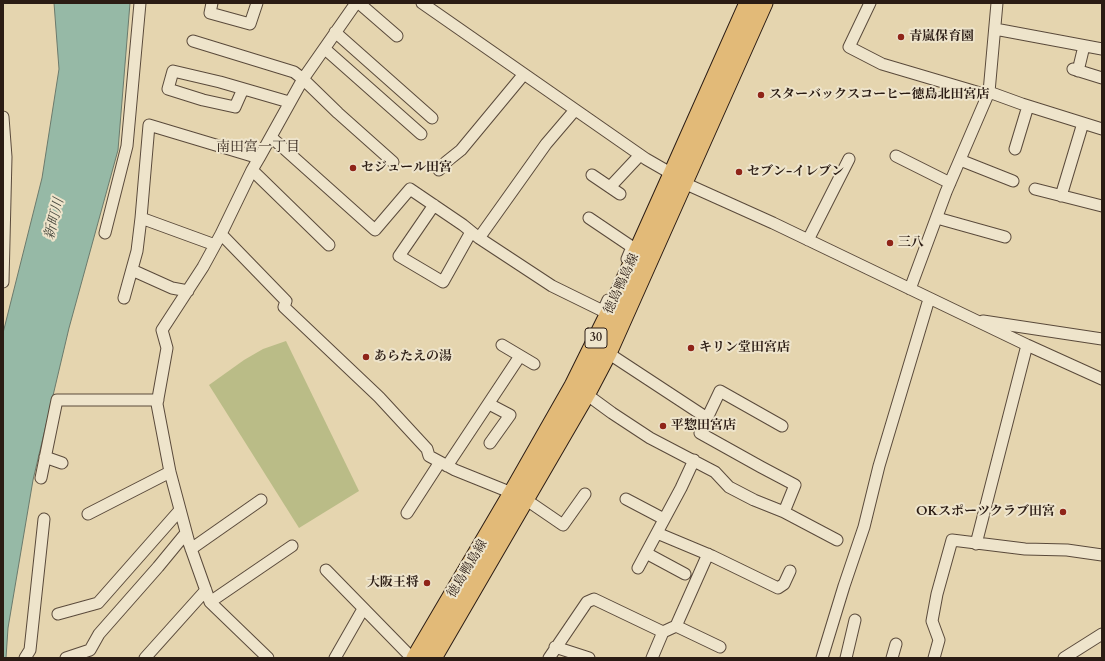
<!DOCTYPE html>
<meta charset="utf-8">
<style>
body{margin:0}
#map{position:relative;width:1105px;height:661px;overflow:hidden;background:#e5d5af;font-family:Cardo,serif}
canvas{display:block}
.frame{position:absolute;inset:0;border:4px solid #2b1c14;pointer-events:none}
</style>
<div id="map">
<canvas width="1105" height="661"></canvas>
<div class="frame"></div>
</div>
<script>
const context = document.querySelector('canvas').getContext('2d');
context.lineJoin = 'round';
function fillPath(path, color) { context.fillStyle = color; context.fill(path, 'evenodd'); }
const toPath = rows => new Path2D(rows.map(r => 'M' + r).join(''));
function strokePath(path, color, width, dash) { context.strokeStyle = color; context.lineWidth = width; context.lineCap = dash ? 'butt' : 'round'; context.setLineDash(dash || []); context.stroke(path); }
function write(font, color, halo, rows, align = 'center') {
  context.font = font + ' Cardo,"Noto Serif JP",serif'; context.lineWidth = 4; context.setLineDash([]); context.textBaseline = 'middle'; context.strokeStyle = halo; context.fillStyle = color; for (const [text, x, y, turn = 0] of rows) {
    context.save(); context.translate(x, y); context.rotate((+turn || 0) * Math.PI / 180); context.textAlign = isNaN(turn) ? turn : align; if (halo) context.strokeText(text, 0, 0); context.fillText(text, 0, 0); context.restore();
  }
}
fillPath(toPath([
 [286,341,359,491,299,528,209,385,244,360,263,349]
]), '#babc87');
const water = toPath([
 [54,3,130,3,118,150,69,328,33,480,8,628,6,658,3,658,3,333,42,178,59,69,54,3]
]);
fillPath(water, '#96b9a6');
strokePath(water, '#6b7a6c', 1);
const street = toPath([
 [212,3,210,13,250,24,257,3],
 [359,3,397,36],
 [422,3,646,159,672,174,684,183,773,223,1027,345,1102,379],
 [870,3,849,47,882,64,980,93,989,92,946,192,910,289],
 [997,3,989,92,1022,104,1102,129],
 [995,29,1102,49],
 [335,32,432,118],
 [193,41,294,72,303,79,338,113,393,162],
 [325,49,421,134],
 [1073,69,1102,78],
 [1078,71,1084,46],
 [243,89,235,107,203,100,168,89,173,71,220,82,289,102],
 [3,117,6,157,3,282],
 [271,137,375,230,410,189,463,225,479,238,552,286,603,311,608,300],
 [1015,149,1028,106],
 [896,156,950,183],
 [259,158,252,170,221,234,203,267,162,330,167,348,157,404,170,472,189,543,210,602,268,658],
 [960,160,1013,181],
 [252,170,329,245],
 [439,170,446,162,461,150,524,74],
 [592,175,620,194],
 [610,187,640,155],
 [1035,189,1102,206],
 [1061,196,1083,123],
 [434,205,399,256,443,282,471,232],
 [141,218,215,245],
 [589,218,632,247,627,259],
 [937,218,1005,237],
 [105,233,127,146,140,3],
 [221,234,286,301,284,307,379,397,427,449,429,456,455,470,512,493],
 [479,238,546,144,575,110],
 [808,240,849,159],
 [132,270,172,288,188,291],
 [124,298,137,251,141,218,149,125,259,158,303,79,356,3],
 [983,321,1102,339],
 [502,345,534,364],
 [608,353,707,418],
 [582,391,612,413,650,438,715,472,729,487,754,500,784,512],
 [489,404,510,415,490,443],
 [782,426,720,391,700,433,761,467,795,485,784,512,837,540],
 [45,457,62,463],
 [447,466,520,356],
 [41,478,57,400,158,400],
 [525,499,563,525,585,494],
 [626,499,664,519],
 [407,513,440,462],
 [88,514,170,472],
 [657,533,712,556,778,588,784,584,790,571],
 [976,544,1027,345],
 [191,549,261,500],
 [646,553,685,574],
 [708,554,676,626,720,647],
 [638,568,681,488,694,460],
 [326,570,412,658],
 [210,602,292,546],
 [58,614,98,603,180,510],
 [555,647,589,658],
 [25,658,30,650,44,519],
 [66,658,90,650,99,634,158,567,186,533],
 [145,658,206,590],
 [335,658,363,609],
 [549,658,587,602,594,599,663,632,676,626],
 [652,658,663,632],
 [822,658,844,586,864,527,879,466,929,299],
 [846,658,855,620],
 [892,658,896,644],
 [934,658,939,640,932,621,937,594,952,540,1025,549,1067,550,1102,555],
 [1064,658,1102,634]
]);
const primary = toPath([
 [415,658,512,493,573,386,616,299,672,174,748,3],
 [433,658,587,393,608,353,764,3]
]);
strokePath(street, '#5a4a3b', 13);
strokePath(primary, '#2b1c14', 19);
strokePath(street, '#eee4cb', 11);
strokePath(primary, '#e2ba78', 17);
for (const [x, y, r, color] of [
 [901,37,4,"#8f2418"],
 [761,95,4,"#8f2418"],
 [353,168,4,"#8f2418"],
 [739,172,4,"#8f2418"],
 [890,243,4,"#8f2418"],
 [691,348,4,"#8f2418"],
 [366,357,4,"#8f2418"],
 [663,426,4,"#8f2418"],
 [1063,512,4,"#8f2418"],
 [427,583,4,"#8f2418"]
]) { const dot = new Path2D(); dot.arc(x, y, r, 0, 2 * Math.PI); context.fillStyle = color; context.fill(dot); strokePath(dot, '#eee4cb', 1.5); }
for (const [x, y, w] of [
 [596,338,22]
]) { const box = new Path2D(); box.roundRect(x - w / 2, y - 10, w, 20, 3); context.fillStyle = '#eee4cb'; context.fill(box); strokePath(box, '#2b1c14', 1); }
write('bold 12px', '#2b1c14', null, [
 ["30",596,338]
]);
write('bold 13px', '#2b1c14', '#eee4cb', [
 ["青嵐保育園",909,37],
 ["スターバックスコーヒー徳島北田宮店",769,95],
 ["セジュール田宮",361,168],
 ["セブン-イレブン",747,172],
 ["三八",898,243],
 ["キリン堂田宮店",699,348],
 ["あらたえの湯",374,357],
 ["平惣田宮店",671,426],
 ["OKスポーツクラブ田宮",1055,512,"right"],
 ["大阪王将",419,583,"right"]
], 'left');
write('13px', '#2b1c14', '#eee4cb', [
 ["徳島鴨島線",622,284,-65],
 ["徳島鴨島線",468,569,-59]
]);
write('14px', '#2b1c14', '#eee4cb', [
 ["南田宮一丁目",258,148]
]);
write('italic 14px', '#4b4b40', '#eee4cb', [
 ["新町川",55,219,-76]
]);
</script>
